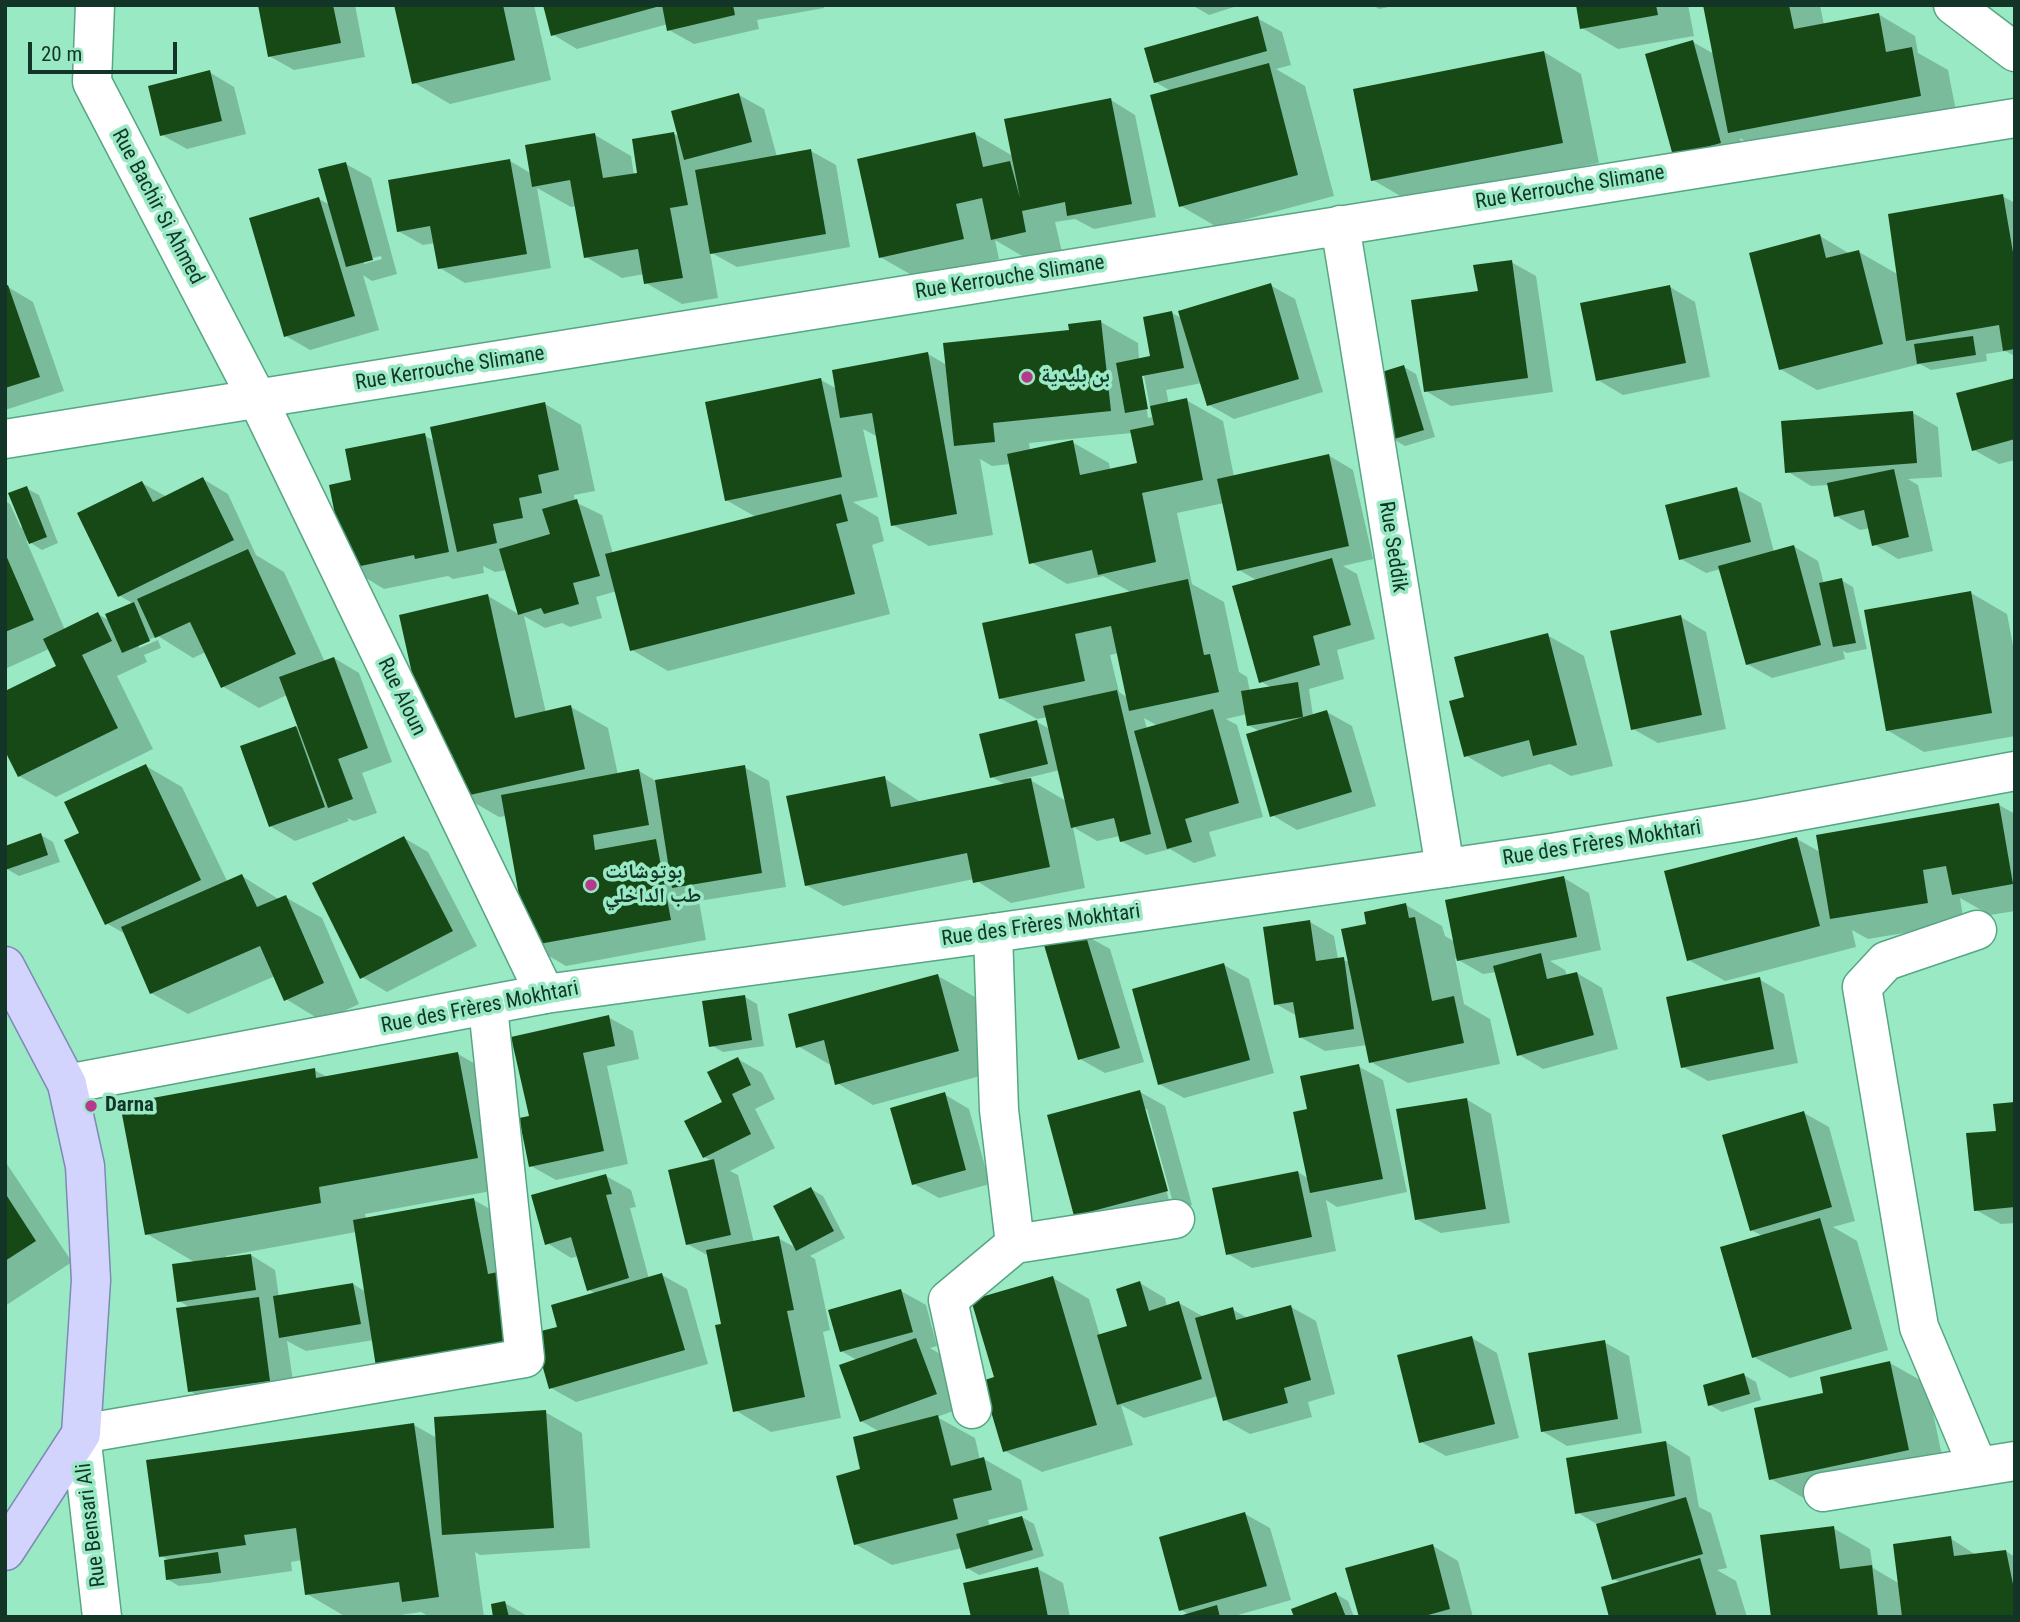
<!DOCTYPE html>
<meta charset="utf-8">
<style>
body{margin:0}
#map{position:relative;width:2020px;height:1622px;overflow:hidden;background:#99eac4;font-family:"Roboto Condensed",sans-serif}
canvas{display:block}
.frame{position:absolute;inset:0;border:7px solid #133527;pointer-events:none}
.scale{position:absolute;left:28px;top:42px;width:149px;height:32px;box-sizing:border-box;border:4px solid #133527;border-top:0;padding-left:9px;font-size:21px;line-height:24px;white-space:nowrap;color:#133527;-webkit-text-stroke:5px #99eac4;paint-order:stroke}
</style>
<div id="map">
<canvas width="2020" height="1622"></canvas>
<div class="frame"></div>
<div class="scale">20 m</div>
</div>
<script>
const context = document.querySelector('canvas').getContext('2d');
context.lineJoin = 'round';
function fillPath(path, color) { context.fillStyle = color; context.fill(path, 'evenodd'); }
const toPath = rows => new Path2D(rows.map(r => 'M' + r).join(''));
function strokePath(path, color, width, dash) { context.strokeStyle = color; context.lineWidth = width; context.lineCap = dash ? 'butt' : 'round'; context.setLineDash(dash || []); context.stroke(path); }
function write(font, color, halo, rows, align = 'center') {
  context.font = font + ' "Roboto Condensed","Noto Naskh Arabic",sans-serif'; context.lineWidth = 7; context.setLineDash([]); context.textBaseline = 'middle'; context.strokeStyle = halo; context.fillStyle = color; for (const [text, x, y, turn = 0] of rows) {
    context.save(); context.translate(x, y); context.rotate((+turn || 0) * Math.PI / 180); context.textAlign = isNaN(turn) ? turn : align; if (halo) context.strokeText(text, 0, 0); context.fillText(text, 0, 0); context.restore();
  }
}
fillPath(toPath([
 [260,5,355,5,365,57,294,70,269,56],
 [396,5,534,5,551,80,450,104,413,82],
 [545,5,823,5,824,8,757,20,759,29,694,44,669,30,668,24,577,49,552,34],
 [1192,5,1240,5,1209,15],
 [1373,5,1398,5,1379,9],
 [1577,5,1688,5,1694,36,1618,49,1582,28],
 [1705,5,1820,5,1824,25,1878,14,1915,36,1918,53,1948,70,1957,116,1766,153,1740,138,1745,157,1700,169,1693,42,1714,54],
 [1257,18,1282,32,1291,65,1276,69,1305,86,1334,196,1217,227,1181,206,1171,91,1155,82],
 [1544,52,1581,74,1599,163,1409,201,1373,180],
 [209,72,234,87,246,134,187,149,162,135],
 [739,95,764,109,777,157,811,151,836,165,850,247,737,267,710,252,718,298,682,304,646,283,644,274,622,278,586,257,577,206,571,207,537,188,551,268,465,283,440,268,435,243,423,245,398,231,510,161,532,174,595,135,631,156,634,175,639,174,674,134,680,137],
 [1111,100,1135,115,1156,217,1094,229,1075,219,1055,222,1062,252,1029,260,995,240,999,259,917,278,880,257,975,134,1013,156],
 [346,164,371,178,397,274,372,281,363,275,379,330,310,350,286,336,319,199,330,205],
 [381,256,382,259,364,264,364,260],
 [2002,196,2015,203,2015,356,2005,351,1986,354,1987,361,1931,370,1920,364,1817,390,1780,369,1820,236,1850,254,1859,252,1899,275],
 [1511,262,1536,276,1553,392,1451,406,1426,391,1480,293],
 [1270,285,1295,299,1323,392,1234,419,1209,405,1202,383,1166,390,1169,404,1186,400,1223,421,1234,477,1328,455,1353,470,1373,559,1343,566,1357,574,1375,639,1337,650,1344,679,1309,689,1313,716,1327,712,1352,726,1376,806,1297,830,1272,815,1261,732,1248,725,1247,714,1226,719,1237,725,1263,817,1209,832,1216,856,1194,863,1170,849,1146,855,1121,841,1120,836,1097,841,1073,827,1085,888,1011,903,974,879,843,906,806,885,884,778,922,803,1006,785,992,777,1037,722,1050,729,1048,717,1037,719,1000,698,984,624,1132,593,1103,576,1067,584,1031,562,1010,464,992,466,980,459,993,535,929,546,893,525,878,437,863,429,878,497,853,502,878,517,884,541,872,545,890,614,668,671,632,650,617,591,596,597,602,618,570,627,562,623,545,628,524,616,546,713,571,707,608,728,618,775,639,771,656,781,744,767,769,781,786,887,699,901,706,940,566,966,530,945,506,816,499,817,463,796,432,758,488,596,520,615,507,570,495,572,483,566,484,573,453,579,448,576,384,589,348,567,353,482,424,435,434,441,545,404,581,425,595,491,574,495,575,502,602,515,613,554,756,517,726,500,821,380,837,389,928,354,947,365,1101,322,1138,343,1139,360,1152,358,1172,313,1183,319],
 [1142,376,1144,376,1152,417,1148,418],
 [1132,433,1139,464,1110,470,1109,463,1072,442,1030,451,1029,443],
 [1224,503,1239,570,1258,581,1260,681,1272,688,1250,692,1247,677,1239,672,1224,602,1192,584,1177,513],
 [1119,653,1128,698,1119,692,1110,655],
 [1144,718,1158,726,1147,729],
 [1060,770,1066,801,1027,778],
 [8,287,33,302,64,391,5,410,5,288],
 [1670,287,1695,302,1710,377,1623,395,1598,380],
 [1404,367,1416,374,1435,437,1405,446,1393,439],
 [2015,379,2015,460,1999,464,1974,450],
 [1913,413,1938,427,1942,477,1908,479,1918,485,1933,551,1898,559,1874,544,1870,528,1860,530,1836,516,1829,485,1811,486,1787,471],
 [203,479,228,494,256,555,284,572,325,662,334,658,359,673,392,762,362,773,377,813,354,821,347,818,349,821,295,841,270,826,242,747,299,726,287,695,259,708,222,686,206,652,193,658,158,636,139,644,139,648,158,640,161,648,144,655,147,662,117,676,153,749,56,797,19,776,58,667,49,649,5,669,5,501,10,504,21,528,24,526,26,488,39,495,58,543,42,550,26,540,65,630,98,614,110,621,134,604,120,596,142,483,167,497],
 [1736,489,1761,503,1774,552,1793,546,1818,561,1824,584,1841,580,1853,587,1867,649,1847,653,1843,651,1845,659,1772,678,1747,664,1721,569,1706,573,1681,559],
 [1971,593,2007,614,2015,656,2015,736,1924,752,1887,730],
 [1681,617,1706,632,1726,729,1658,743,1633,729],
 [1547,635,1584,656,1613,766,1571,776,1550,764,1502,777,1465,755],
 [146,766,182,787,228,883,242,876,280,900,285,897,322,918,359,1004,322,1021,286,999,275,976,188,1014,151,993,127,935,106,923,81,834],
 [1999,805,2015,814,2015,911,1990,915,1960,898,1964,923,1868,939,1852,930,1856,947,1725,981,1689,960,1797,839,1820,852],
 [41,835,53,842,60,862,19,876,7,869],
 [404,838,428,852,477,946,387,992,362,977],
 [1564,878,1589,893,1601,950,1550,961,1565,970,1567,976,1577,973,1602,988,1618,1049,1543,1069,1518,1054,1496,972,1483,974,1455,958,1464,1004,1490,1019,1500,1064,1408,1083,1371,1062,1367,1045,1325,1051,1300,1037,1297,1016,1276,1004,1310,922,1334,936,1338,959,1350,962,1368,925,1406,905,1442,926,1445,936,1455,942],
 [1085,935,1110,949,1144,1062,1105,1073,1080,1059],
 [1224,965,1249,979,1274,1073,1184,1098,1159,1084],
 [938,976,975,997,995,1072,873,1105,837,1083,832,1066,798,1046],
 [1759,979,1784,994,1798,1063,1708,1081,1683,1067],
 [745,997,757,1004,764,1046,723,1052,711,1045],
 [608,1017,633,1031,639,1059,607,1066,628,1164,556,1180,531,1166,531,1117],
 [458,1054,505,1081,524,1185,365,1214,366,1219,474,1200,511,1221,542,1333,559,1328,596,1294,588,1289,579,1256,571,1258,547,1243,606,1176,631,1190,636,1207,630,1208,649,1279,662,1275,687,1289,708,1364,576,1402,551,1388,544,1363,374,1340,306,1351,287,1341,295,1394,215,1405,190,1391,191,1308,179,1301,196,1263,147,1234,314,1070,329,1078],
 [356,1232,366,1292,353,1284,279,1297,275,1270,251,1255,227,1259,226,1256],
 [738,1059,762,1073,775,1099,755,1109,775,1148,730,1171,738,1175,754,1243,778,1238,796,1248,811,1189,823,1196,845,1238,810,1256,815,1259,830,1330,823,1332,841,1418,771,1432,735,1410,723,1325,709,1256,687,1244,712,1161,704,1157],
 [1358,1066,1383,1080,1407,1192,1337,1207,1326,1200,1336,1251,1252,1268,1228,1254,1298,1172,1309,1179,1309,1110],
 [1140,1092,1165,1106,1192,1205,1101,1229,1076,1215],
 [1143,1109,1147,1109,1172,1199,1169,1200],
 [944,1094,969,1109,990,1184,939,1198,914,1184],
 [1466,1099,1491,1114,1510,1223,1441,1233,1416,1219],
 [2015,1104,2015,1223,2001,1224,1976,1210,1998,1132],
 [1804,1113,1829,1127,1855,1221,1833,1227,1857,1241,1888,1350,1790,1378,1754,1357,1763,1236,1751,1230],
 [5,1161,72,1262,5,1306],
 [1053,1278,1089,1299,1100,1336,1130,1327,1140,1283,1165,1298,1167,1307,1179,1303,1204,1317,1232,1309,1249,1319,1291,1307,1316,1321,1335,1394,1308,1402,1312,1417,1250,1434,1225,1420,1218,1396,1144,1418,1121,1405,1133,1445,1042,1472,1005,1451,996,1378],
 [901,1291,926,1305,937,1346,930,1348,940,1354,961,1408,937,1417,975,1438,980,1460,984,1459,1021,1480,1028,1510,988,1520,990,1526,1022,1517,1034,1524,1044,1556,979,1575,967,1568,962,1548,892,1565,855,1544,863,1471,880,1432,861,1421,857,1360,841,1351],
 [1472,1338,1497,1353,1519,1438,1446,1456,1421,1442],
 [1604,1342,1629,1356,1642,1433,1567,1446,1542,1431],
 [1890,1363,1927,1384,1945,1470,1807,1500,1771,1479],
 [1744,1375,1756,1382,1761,1400,1722,1412,1710,1405],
 [545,1412,582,1433,590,1548,480,1555,475,1552,484,1617,430,1617,421,1612,387,1617,346,1617,307,1594,302,1560,291,1562,292,1571,208,1583,179,1586,167,1579,169,1560,161,1556,414,1425,437,1438],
 [1666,1442,1690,1457,1699,1507,1711,1513,1727,1568,1717,1570,1736,1581,1747,1617,1611,1617,1621,1583,1614,1579,1598,1525,1577,1512],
 [1245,1514,1270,1528,1291,1600,1231,1617,1182,1617,1190,1615,1181,1610],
 [1833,1528,1870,1549,1873,1568,1900,1584,1950,1538,1976,1555,2006,1551,2015,1557,2015,1617,1773,1617],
 [1433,1546,1458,1561,1473,1617,1361,1617],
 [1038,1569,1063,1583,1070,1617,973,1617],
 [1336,1594,1348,1601,1354,1617,1296,1617],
 [505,1603,529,1617,495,1617]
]), '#0003');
fillPath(toPath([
 [258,5,333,5,341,43,268,57],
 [394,5,503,5,515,60,412,84],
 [543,5,660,5,660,6,551,36],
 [662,5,733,5,735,15,667,31],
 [1576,5,1656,5,1658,15,1580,29],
 [1703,5,1789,5,1794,29,1879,13,1886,52,1912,47,1921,96,1728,133],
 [1258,16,1267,51,1154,83,1144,48],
 [1693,40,1721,143,1673,156,1645,54],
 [1544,51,1563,143,1371,181,1353,89],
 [1269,63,1298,175,1179,207,1150,95],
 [210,70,222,121,160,136,148,86],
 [739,93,752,142,684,160,671,111],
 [1111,98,1132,204,1067,216,1065,202,1022,211,1026,232,991,240,982,198,956,204,964,239,879,258,857,159,975,132,983,167,1010,161,1020,198,1004,119],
 [674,132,688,205,670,208,683,278,644,284,638,249,584,258,570,180,532,187,525,145,595,133,603,178,637,173,632,139],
 [811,149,826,234,710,254,695,170],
 [510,159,527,254,438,269,430,226,397,232,388,180],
 [346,162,373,260,346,267,318,169],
 [2003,194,2015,264,2015,349,2003,351,1999,325,1906,341,1888,214],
 [319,197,355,316,284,337,249,218],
 [1820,234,1826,258,1859,250,1883,344,1779,370,1749,253],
 [1512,260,1528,378,1424,392,1411,300,1478,291,1473,265],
 [1271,283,1299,379,1207,406,1178,311],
 [8,285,40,377,5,388,5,286],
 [1670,285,1686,363,1596,381,1580,303],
 [1172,311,1184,368,1142,376,1148,409,1125,413,1116,363,1150,356,1143,317],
 [1101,320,1111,411,993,423,995,442,954,446,943,343,1069,330,1068,324],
 [1973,336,1976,355,1917,364,1914,344],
 [928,352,957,514,891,526,872,413,840,418,832,370],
 [1404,365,1424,430,1391,440,1372,375],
 [821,378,842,477,725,501,705,402],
 [2015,378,2015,439,1972,451,1956,393],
 [1187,398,1203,480,1142,493,1156,562,1098,575,1092,550,1029,564,1007,454,1073,440,1080,475,1137,463,1130,430,1154,425,1150,406],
 [545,402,559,470,538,475,542,493,519,498,523,518,493,524,497,543,457,552,430,427],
 [1913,411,1917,463,1785,473,1781,421],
 [425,433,449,552,415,559,414,555,346,569,329,485,351,480,345,449],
 [1329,454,1349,546,1237,571,1217,479],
 [1894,469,1909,537,1872,546,1864,510,1834,517,1827,483],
 [203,477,234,540,118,597,77,513,142,481,153,502],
 [27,486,47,537,29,544,8,493],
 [1737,487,1751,542,1679,560,1665,505],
 [841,494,848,521,836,524,855,594,630,651,605,554],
 [577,499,600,576,573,583,579,604,544,614,541,608,518,615,499,549,550,534,542,509],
 [1794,545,1821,645,1746,665,1718,566],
 [248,549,296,654,221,688,190,622,155,638,137,599],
 [5,553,34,620,5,632],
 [1332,558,1351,625,1313,636,1320,665,1259,683,1232,586],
 [1842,578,1856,643,1833,647,1819,583],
 [1188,579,1204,655,1210,654,1219,692,1129,711,1111,626,1075,634,1085,681,999,699,982,623],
 [1971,591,1992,713,1886,731,1864,610],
 [488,594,515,718,571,705,585,769,461,797,452,754,431,759,399,615],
 [134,602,150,641,122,653,105,614],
 [98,612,112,641,82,655,118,728,18,777,5,751,5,691,56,666,43,639],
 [1681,615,1702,715,1631,730,1610,631],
 [1548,633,1577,745,1533,756,1529,740,1464,757,1449,701,1464,697,1454,657],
 [334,657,368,748,338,759,353,799,328,808,279,677],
 [1298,682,1303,717,1247,726,1241,691],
 [1117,690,1151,834,1120,842,1114,818,1071,828,1043,706],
 [1213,709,1239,803,1185,819,1192,842,1167,849,1134,731],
 [1327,710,1352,792,1270,817,1246,734],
 [1037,720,1048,764,990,778,979,734],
 [296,726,325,807,269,827,240,746],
 [146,764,201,880,105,925,64,840,79,833,64,802],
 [745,765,762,873,672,888,655,780],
 [639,769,649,825,593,835,595,850,656,839,671,920,528,946,501,795],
 [885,776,891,807,1031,778,1050,867,973,883,967,853,805,886,786,796],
 [1999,803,2013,884,1952,895,1946,866,1923,870,1928,903,1830,919,1816,835],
 [41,833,48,855,5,870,5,846],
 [404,836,453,931,360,979,312,883],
 [1797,837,1820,926,1687,961,1664,871],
 [242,874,257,907,286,895,324,983,284,1001,260,946,150,994,121,927],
 [1564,876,1577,937,1457,961,1445,900],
 [1406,903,1409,918,1415,917,1432,1001,1454,996,1464,1043,1369,1063,1341,929,1366,924,1364,912],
 [1310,920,1316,961,1344,957,1354,1029,1299,1038,1293,1002,1274,1005,1263,927],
 [1085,933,1120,1048,1078,1060,1044,945],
 [1541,953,1547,979,1577,972,1594,1035,1517,1056,1493,966],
 [1224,963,1250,1060,1158,1085,1132,989],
 [938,974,959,1051,835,1085,824,1040,796,1048,788,1014],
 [1760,977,1774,1049,1681,1068,1666,997],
 [745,995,752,1040,709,1047,702,1001],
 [609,1015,615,1046,583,1053,604,1151,529,1167,519,1118,529,1116,511,1037],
 [458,1052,478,1158,319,1187,321,1203,145,1235,120,1104,315,1068,316,1078],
 [738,1057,751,1085,732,1094,751,1134,703,1158,684,1121,722,1102,707,1072],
 [1359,1064,1383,1179,1310,1193,1293,1112,1307,1109,1300,1076],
 [1140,1090,1168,1191,1074,1216,1047,1115],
 [945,1092,966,1170,912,1185,890,1108],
 [1467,1098,1486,1209,1415,1220,1396,1109],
 [2015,1102,2015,1207,1974,1211,1966,1133,1996,1131,1993,1104],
 [1804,1111,1832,1207,1750,1231,1722,1135],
 [714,1159,731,1235,686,1245,668,1170],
 [1298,1171,1312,1237,1226,1255,1212,1188],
 [606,1174,612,1194,606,1195,629,1278,587,1291,571,1237,545,1245,531,1195],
 [811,1187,834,1231,796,1251,773,1206],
 [5,1193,36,1241,5,1261],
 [474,1198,488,1274,498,1272,511,1342,376,1367,353,1220],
 [1820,1218,1852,1329,1752,1358,1720,1247],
 [779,1236,794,1310,787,1311,805,1397,733,1412,715,1325,721,1324,706,1250],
 [251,1254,256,1290,177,1302,172,1264],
 [662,1273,685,1350,549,1389,533,1333,557,1327,551,1305],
 [1053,1276,1097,1425,1003,1452,982,1381,994,1377,971,1300],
 [1140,1281,1149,1311,1179,1301,1202,1379,1117,1405,1097,1335,1127,1326,1116,1289],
 [353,1283,361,1324,279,1338,273,1296],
 [901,1289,913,1332,840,1352,828,1310],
 [259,1297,270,1381,188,1392,176,1308],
 [1291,1305,1311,1380,1284,1388,1288,1403,1223,1421,1195,1318,1233,1307,1236,1320],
 [1472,1336,1495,1424,1419,1443,1397,1355],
 [916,1338,937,1394,860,1422,839,1365],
 [1605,1340,1618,1419,1541,1432,1528,1353],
 [1890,1361,1909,1450,1769,1480,1754,1408,1823,1393,1820,1377],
 [1744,1373,1750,1394,1708,1406,1703,1385],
 [546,1410,554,1528,442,1535,434,1417],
 [938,1415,951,1466,984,1457,992,1490,953,1499,958,1519,854,1545,836,1476,860,1469,853,1437],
 [414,1423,439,1597,402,1602,399,1582,305,1595,296,1528,244,1535,246,1545,159,1557,146,1460],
 [1666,1441,1675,1496,1575,1514,1566,1458],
 [1686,1497,1703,1554,1612,1580,1596,1524],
 [1245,1512,1267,1586,1179,1611,1159,1537],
 [1022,1516,1033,1550,966,1569,956,1534],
 [1834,1526,1840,1569,1872,1565,1878,1617,1771,1617,1760,1535],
 [1951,1536,1954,1556,2006,1550,2015,1594,2015,1617,1902,1617,1893,1544],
 [1433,1544,1450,1609,1421,1617,1359,1617,1345,1568],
 [218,1552,221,1573,166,1580,164,1560],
 [1700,1558,1717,1617,1609,1617,1601,1587],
 [1038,1567,1048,1617,971,1617,963,1583],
 [1336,1592,1346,1617,1294,1617,1291,1609],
 [505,1601,509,1617,493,1617,491,1604],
 [1217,1605,1220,1617,1179,1617,1179,1616]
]), '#174917');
const street = toPath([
 [95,5,92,82,258,400,545,994],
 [1953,5,2015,52],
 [1340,225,1445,868],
 [5,439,2015,118],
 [1977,930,1886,961,1862,987,1919,1327,1978,1467],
 [993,933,999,1110,1015,1244],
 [972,1409,948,1300,1015,1244,1175,1219],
 [81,1434,525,1358,488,1007],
 [1823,1492,2015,1461]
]);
const secondary = toPath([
 [67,1084,545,994,993,933,1551,853,1751,820,2015,771],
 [81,1434,102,1617]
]);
const primary = toPath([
 [5,966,67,1084,85,1166,91,1280,81,1434,5,1551]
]);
strokePath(street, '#56a683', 41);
strokePath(secondary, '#56a683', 41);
strokePath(primary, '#7d8ab3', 41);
strokePath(street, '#fff', 38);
strokePath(secondary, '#fff', 38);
strokePath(primary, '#d3d4fe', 38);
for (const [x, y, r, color] of [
 [1027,377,7,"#b43a8c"],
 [591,885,7,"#b43a8c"],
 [91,1106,7,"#b43a8c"]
]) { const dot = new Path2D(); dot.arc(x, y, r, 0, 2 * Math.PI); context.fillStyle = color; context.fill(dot); strokePath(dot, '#99eac4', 2.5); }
write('21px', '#133527', '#99eac4', [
 ["Rue Kerrouche Slimane",1570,188,-9],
 ["Rue Bachir Si Ahmed",157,207,62],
 ["Rue Kerrouche Slimane",1010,278,-9],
 ["Rue Kerrouche Slimane",450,369,-9],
 ["Rue Seddik",1392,547,81],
 ["Rue Aloun",401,697,64],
 ["Rue des Frères Mokhtari",1602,844,-9],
 ["Rue des Frères Mokhtari",1041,926,-8],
 ["Rue des Frères Mokhtari",480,1008,-11],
 ["Rue Bensari Ali",92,1525,-97]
]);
write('bold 21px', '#133527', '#99eac4', [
 ["بن بليدية",1041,377],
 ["بوتوشانت",605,873],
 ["طب الداخلي",605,897],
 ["Darna",105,1106]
], 'left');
</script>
